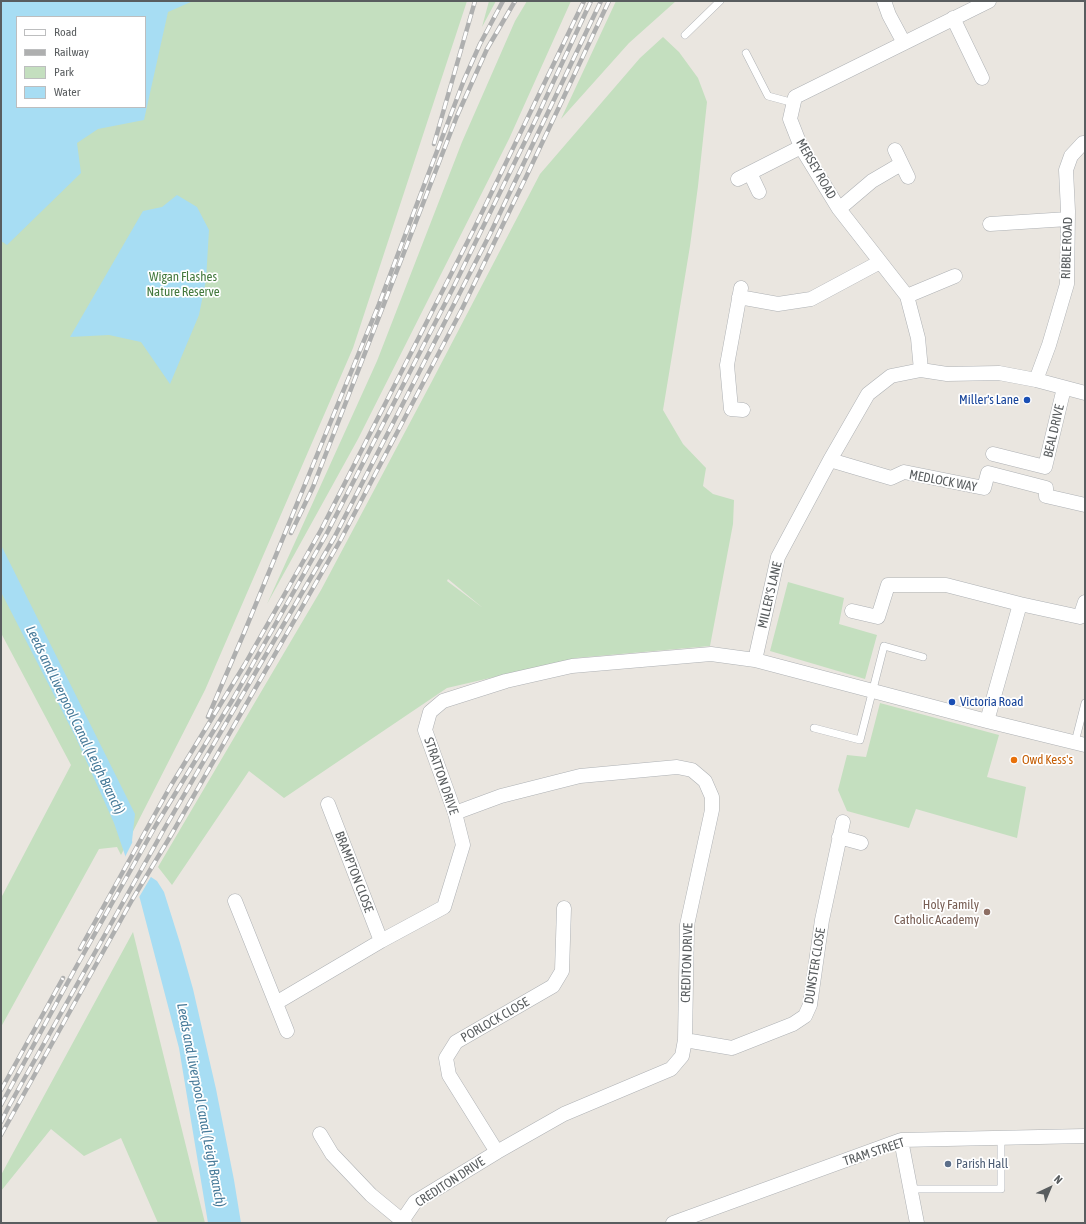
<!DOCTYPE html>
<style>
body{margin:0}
#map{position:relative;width:1086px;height:1224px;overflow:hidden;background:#eae6e0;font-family:"Asap Condensed",sans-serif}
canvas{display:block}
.frame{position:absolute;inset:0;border:2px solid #595d5f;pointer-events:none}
.legend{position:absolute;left:16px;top:16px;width:130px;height:92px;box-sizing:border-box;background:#fff;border:1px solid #bdbebf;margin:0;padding:5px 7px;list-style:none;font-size:12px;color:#595d5f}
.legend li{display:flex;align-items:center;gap:8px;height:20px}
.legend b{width:20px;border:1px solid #bdbebf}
.north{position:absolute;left:1030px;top:1168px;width:40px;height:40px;-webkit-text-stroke:3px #fff;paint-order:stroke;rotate:44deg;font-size:11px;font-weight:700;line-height:16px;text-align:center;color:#595d5f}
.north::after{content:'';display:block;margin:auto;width:14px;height:18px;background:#595d5f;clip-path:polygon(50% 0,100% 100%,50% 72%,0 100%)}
</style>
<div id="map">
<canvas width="1086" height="1224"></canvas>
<div class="frame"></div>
<ul class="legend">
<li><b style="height:5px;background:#fff"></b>Road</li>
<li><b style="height:5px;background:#aeafaf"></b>Railway</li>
<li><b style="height:11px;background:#c4dfbf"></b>Park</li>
<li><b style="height:11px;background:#a7ddf3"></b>Water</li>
</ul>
<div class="north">N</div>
</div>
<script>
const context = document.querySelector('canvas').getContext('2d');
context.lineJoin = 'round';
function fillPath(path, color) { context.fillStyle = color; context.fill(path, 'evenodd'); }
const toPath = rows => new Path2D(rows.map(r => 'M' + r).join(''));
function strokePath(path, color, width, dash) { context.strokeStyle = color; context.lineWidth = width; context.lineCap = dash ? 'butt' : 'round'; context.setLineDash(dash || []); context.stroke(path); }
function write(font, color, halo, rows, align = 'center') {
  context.font = font + ' "Asap Condensed",sans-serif'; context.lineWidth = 3.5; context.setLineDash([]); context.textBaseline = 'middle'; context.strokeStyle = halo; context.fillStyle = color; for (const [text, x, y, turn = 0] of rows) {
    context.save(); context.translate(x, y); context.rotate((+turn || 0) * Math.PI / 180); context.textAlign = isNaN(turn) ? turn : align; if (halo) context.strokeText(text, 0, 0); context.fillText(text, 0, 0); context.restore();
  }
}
fillPath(toPath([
 [1,1,467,1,353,348,205,690,121,855,117,847,99,849,1,1027,1,898,71,765,1,633],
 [17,17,145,17,145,107,17,107],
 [489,1,496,1,482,27],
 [527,1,571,1,509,139,358,439,267,604,377,361,462,142,515,21],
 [616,1,676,1,629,43,561,119],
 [663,37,679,52,698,78,707,102,698,186,690,246,663,410,683,444,706,468,703,486,713,494,734,500,733,524,710,646,576,658,447,688,284,798,249,771,172,885,158,867,321,590,431,383,540,174,640,58],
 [448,579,483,608,447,581],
 [788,582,844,598,839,624,877,635,865,679,770,651],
 [880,703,999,735,987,777,1026,787,1017,838,916,809,909,828,847,811,838,790,847,755,866,757],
 [133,932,205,1223,158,1223,121,1138,84,1156,51,1129,1,1191,1,1175]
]), '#c4dfbf');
fillPath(toPath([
 [1,1,193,1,168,12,144,120,98,129,77,143,81,173,7,245,1,241],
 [17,17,145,17,145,107,17,107],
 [177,195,197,207,209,230,206,280,199,315,170,384,141,342,109,335,70,337,143,211,162,207],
 [1,545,135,814,132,841,148,875,157,881,164,892,180,943,193,989,216,1089,234,1180,241,1223,208,1223,179,1048,140,899,114,823,76,738,1,592]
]), '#a7ddf3');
fillPath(toPath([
 [134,839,150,873,152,875,138,899,124,859]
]), '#eae6e0');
const lane = toPath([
 [685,35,720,1],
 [746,53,768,96,794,103],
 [814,728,860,740,884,646,923,657],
 [1075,742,1085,703],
 [911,1189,1001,1189,1001,1138]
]);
const street = toPath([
 [884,1,889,15,904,43],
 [953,18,982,78],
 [895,150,908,177],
 [750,173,759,192],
 [738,179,801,147],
 [839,209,872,181,901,164],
 [990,224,1068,219],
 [741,288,727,365,731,409,743,410],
 [907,296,955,276],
 [739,297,778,304,811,299,880,262],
 [921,370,918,338,907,296,839,209,801,147,790,119,795,97,989,1],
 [1036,380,1049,345,1067,284,1068,211,1066,170,1071,156,1083,143,1085,143],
 [993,454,1045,467,1064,388],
 [830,460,891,478,904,472,984,488,988,473,1046,488,1046,496,1085,505],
 [852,611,878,617,888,585,946,585,1020,604,1080,617,1085,602],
 [755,660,778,557,830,460,868,394,891,376,921,370,947,374,999,373,1036,380,1085,393],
 [987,721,1020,604],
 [328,804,381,941],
 [839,837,861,843],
 [235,901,287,1031],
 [276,1003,381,941,444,907,463,845,455,813,425,730,430,712,443,701,506,681,572,666,711,654,755,660,987,721,1085,745],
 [685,1040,732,1048,793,1024,805,1016,810,1005,822,920,843,822],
 [320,1134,332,1154,371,1195,405,1223],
 [901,1140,917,1223],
 [497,1152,449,1075,446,1058,456,1042,553,986,562,971,564,908],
 [402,1221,415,1202,497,1152,564,1114,671,1069,682,1056,685,1040,687,925,712,810,712,797,705,781,692,770,677,767,580,776,501,796,455,813],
 [673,1223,901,1140,1085,1136]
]);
strokePath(lane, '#aeb1b4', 8);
strokePath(street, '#aeb1b4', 15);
strokePath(lane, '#fff', 7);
strokePath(street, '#fff', 14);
const rail = toPath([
 [434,144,475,1],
 [291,533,313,487,457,116,487,49,515,1],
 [208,717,244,633,379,304,464,80,480,44,503,1],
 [80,949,170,787,245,664,321,530,474,229,584,1],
 [1,1090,63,978],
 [1,1105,75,969,156,825,233,699,327,533,453,288,537,117,591,1],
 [1,1122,9,1106,163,831,334,538,490,234,601,1],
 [1,1135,132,900,170,837,340,541,461,311,527,175,609,1]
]);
strokePath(rail, '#aeafaf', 4.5);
strokePath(rail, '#fff', 3, [9]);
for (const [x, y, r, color] of [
 [1027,400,4,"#1a4fb4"],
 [952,702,4,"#1a4fb4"],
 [1014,760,4,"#e8710a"],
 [987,912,4,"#8d6e63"],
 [948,1164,4,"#5c6f8a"]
]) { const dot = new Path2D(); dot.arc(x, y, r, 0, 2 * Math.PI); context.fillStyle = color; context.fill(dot); strokePath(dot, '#fff', 1.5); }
write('13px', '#595d5f', '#fff', [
 ["MERSEY ROAD",816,169,60],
 ["RIBBLE ROAD",1067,248,-88],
 ["BEAL DRIVE",1054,431,-77],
 ["MEDLOCK WAY",943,481,11],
 ["MILLER'S LANE",770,595,-77],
 ["STRATTON DRIVE",441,776,71],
 ["BRAMPTON CLOSE",354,872,69],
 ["CREDITON DRIVE",687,963,-88],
 ["DUNSTER CLOSE",815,966,-81],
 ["PORLOCK CLOSE",495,1020,-30],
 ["TRAM STREET",874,1152,-18],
 ["CREDITON DRIVE",450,1182,-33]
]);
write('13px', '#43793d', '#fff', [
 ["Wigan Flashes",183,277],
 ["Nature Reserve",183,292]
]);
write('13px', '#164399', '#fff', [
 ["Miller's Lane",1019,400],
 ["Victoria Road",960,702,"left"]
], 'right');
write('13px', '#c56008', '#fff', [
 ["Owd Kess's",1022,760]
], 'left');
write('13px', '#785e54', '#fff', [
 ["Holy Family",979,905],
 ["Catholic Academy",979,920]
], 'right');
write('13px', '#4e5e75', '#fff', [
 ["Parish Hall",956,1164]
], 'left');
write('italic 14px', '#467a99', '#fff', [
 ["Leeds and Liverpool Canal (Leigh Branch)",75,720,64],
 ["Leeds and Liverpool Canal (Leigh Branch)",201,1105,79]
]);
</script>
